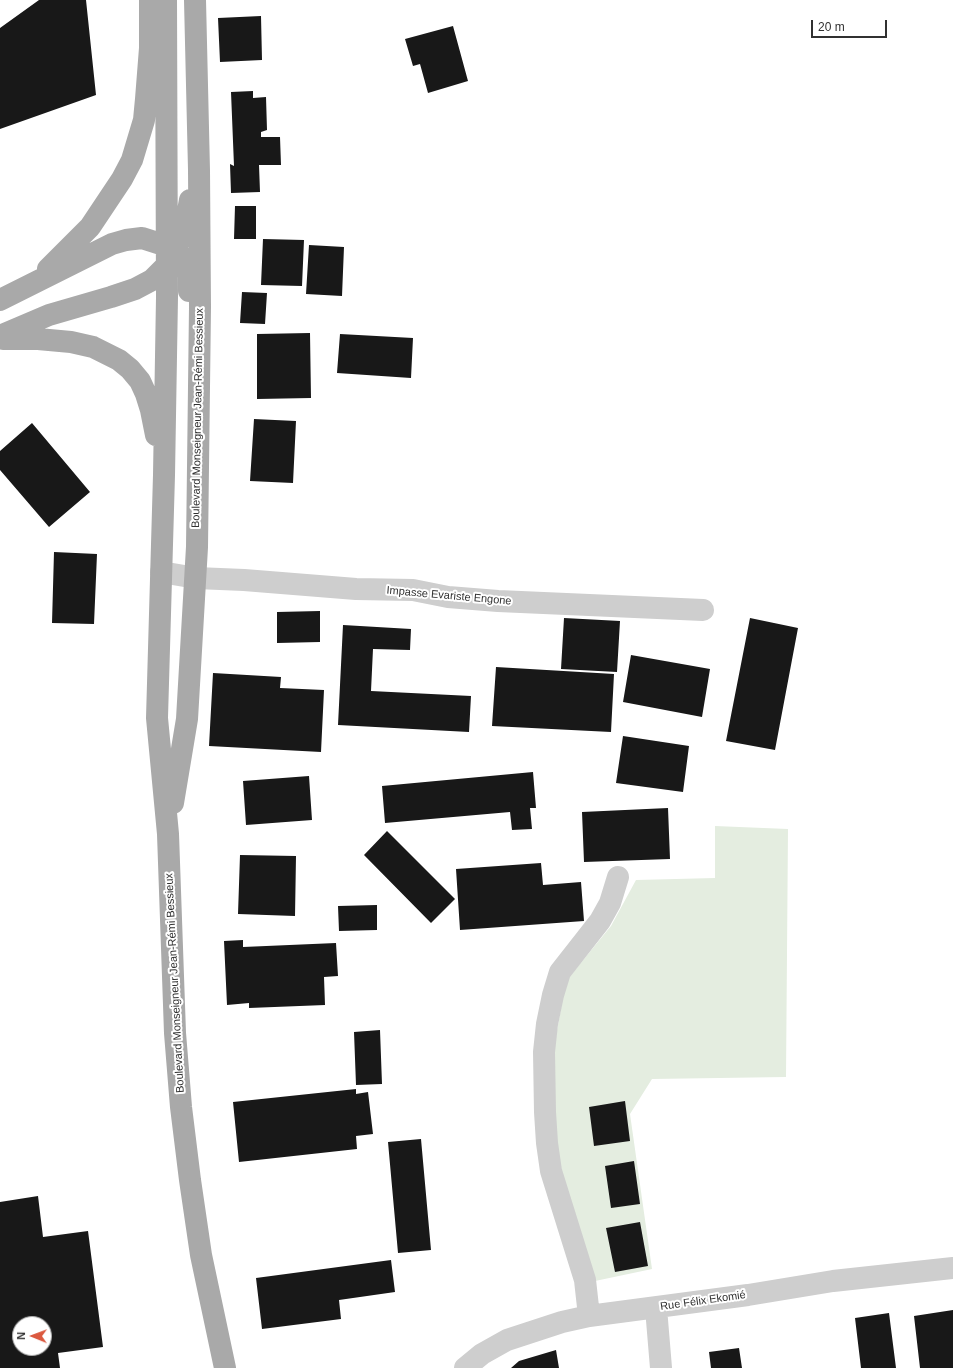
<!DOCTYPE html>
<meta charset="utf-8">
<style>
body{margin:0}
#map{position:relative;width:953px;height:1368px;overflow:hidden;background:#fff;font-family:Helvetica,sans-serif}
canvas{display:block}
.north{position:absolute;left:12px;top:1316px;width:40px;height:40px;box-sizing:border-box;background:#fff;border:1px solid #adadad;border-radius:50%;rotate:271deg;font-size:11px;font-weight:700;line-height:16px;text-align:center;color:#313131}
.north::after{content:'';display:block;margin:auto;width:14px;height:18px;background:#db593f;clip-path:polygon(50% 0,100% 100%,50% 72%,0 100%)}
.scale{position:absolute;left:811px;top:20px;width:76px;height:18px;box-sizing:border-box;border:2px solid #313131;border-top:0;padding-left:5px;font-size:12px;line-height:14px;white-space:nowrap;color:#313131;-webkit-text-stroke:3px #fff;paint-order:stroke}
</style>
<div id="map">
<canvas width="953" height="1368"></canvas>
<div class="north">N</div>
<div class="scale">20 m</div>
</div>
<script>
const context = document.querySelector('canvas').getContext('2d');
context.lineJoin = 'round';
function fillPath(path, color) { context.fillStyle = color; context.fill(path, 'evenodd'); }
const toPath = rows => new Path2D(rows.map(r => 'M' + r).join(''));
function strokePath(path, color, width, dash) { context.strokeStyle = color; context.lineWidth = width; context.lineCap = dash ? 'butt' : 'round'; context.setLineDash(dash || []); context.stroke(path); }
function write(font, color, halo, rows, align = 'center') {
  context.font = font + ' Helvetica,sans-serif'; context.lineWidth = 4; context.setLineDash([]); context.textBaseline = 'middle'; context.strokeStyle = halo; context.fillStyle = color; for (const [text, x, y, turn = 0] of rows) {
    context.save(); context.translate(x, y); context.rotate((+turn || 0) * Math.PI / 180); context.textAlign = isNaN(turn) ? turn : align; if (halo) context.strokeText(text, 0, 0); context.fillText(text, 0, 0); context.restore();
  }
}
fillPath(toPath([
 [715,826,788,829,786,1077,652,1079,630,1114,652,1269,595,1281,560,1167,554,1125,554,1047,566,981,611,926,636,880,715,878]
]), '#e4ede0');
fillPath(toPath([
 [39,0,86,0,96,95,0,129,0,28],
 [261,16,262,60,220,62,218,18],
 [453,26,468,81,428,93,420,64,413,66,405,39],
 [253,91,253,98,266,97,267,130,261,132,261,137,280,137,281,165,259,165,260,192,231,193,230,164,234,166,231,92],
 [235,206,256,206,256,239,234,239],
 [263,239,304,240,302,286,261,285],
 [309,245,344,247,342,296,306,294],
 [242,292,267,293,265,324,240,323],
 [310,333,311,398,257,399,257,334],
 [340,334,413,338,411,378,337,373],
 [254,419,296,421,293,483,250,481],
 [32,423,90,492,49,527,0,470,0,451],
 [54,552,97,554,94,624,52,623],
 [320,611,320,642,277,643,277,612],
 [564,618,620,621,617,672,561,669],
 [750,618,798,628,775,750,726,741],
 [343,625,411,629,410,650,373,649,371,691,471,696,469,732,338,725],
 [631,655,710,669,702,717,623,702],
 [496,667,614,674,611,732,492,726],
 [213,673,281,677,280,688,324,690,321,752,209,746],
 [623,736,689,746,683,792,616,783],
 [533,772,536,808,530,808,532,829,512,830,510,812,385,823,382,786],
 [309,776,312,820,246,825,243,781],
 [668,808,670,859,584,862,582,812],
 [387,831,455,899,431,923,364,855],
 [240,855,296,856,295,916,238,914],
 [541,863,543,885,581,882,584,921,460,930,456,869],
 [377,905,377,930,339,931,338,906],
 [243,940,243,947,336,943,338,976,324,977,325,1005,249,1008,249,1003,227,1005,224,941],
 [380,1030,382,1084,356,1085,354,1032],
 [356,1089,356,1094,368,1092,373,1134,356,1136,357,1149,239,1162,233,1102],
 [625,1101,630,1141,594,1146,589,1107],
 [421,1139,431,1250,398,1253,388,1142],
 [634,1161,640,1204,611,1208,605,1166],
 [38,1196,43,1237,88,1231,103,1347,58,1353,60,1368,0,1368,0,1202],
 [20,1324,44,1324,44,1348,20,1348],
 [640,1222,648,1266,615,1272,606,1228],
 [391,1260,395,1292,339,1300,341,1319,262,1329,256,1278],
 [953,1310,953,1368,920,1368,914,1316],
 [889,1313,896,1368,861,1368,855,1318],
 [739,1348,742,1368,711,1368,709,1352],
 [556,1350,559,1368,511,1368,519,1361]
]), '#181818');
strokePath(toPath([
 [161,572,196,578,244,580,356,589,413,590,448,597,498,601,703,610],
 [656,1308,661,1368],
 [589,1316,585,1280,551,1171,547,1143,545,1112,544,1052,547,1024,553,995,560,972,600,921,610,903,618,877],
 [465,1368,482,1354,507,1340,562,1322,589,1316,748,1295,833,1281,953,1268]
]), '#cecece', 22);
strokePath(toPath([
 [166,0,167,297,164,475,157,718,168,834,175,1033,181,1107,190,1180,201,1255,225,1368],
 [48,269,90,227,122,179,132,160,144,120,146,99,150,48,150,0],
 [0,300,112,244,126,240,142,238,167,246,180,255,186,264,189,276,189,291],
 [0,336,49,315,111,297,135,289,152,280,167,265,181,238,185,227,190,200],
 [3,339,38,339,71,342,93,347,119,360,130,369,140,381,146,394,151,410,156,435],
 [173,803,187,719,197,547,200,307,199,170,195,0]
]), '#a9a9a9', 22);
write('11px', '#313131', '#fff', [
 ["Boulevard Monseigneur Jean-Rémi Bessieux",198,418,-89],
 ["Impasse Evariste Engone",449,596,5],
 ["Boulevard Monseigneur Jean-Rémi Bessieux",175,983,-93],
 ["Rue Félix Ekomié",703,1301,-8]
]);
</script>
